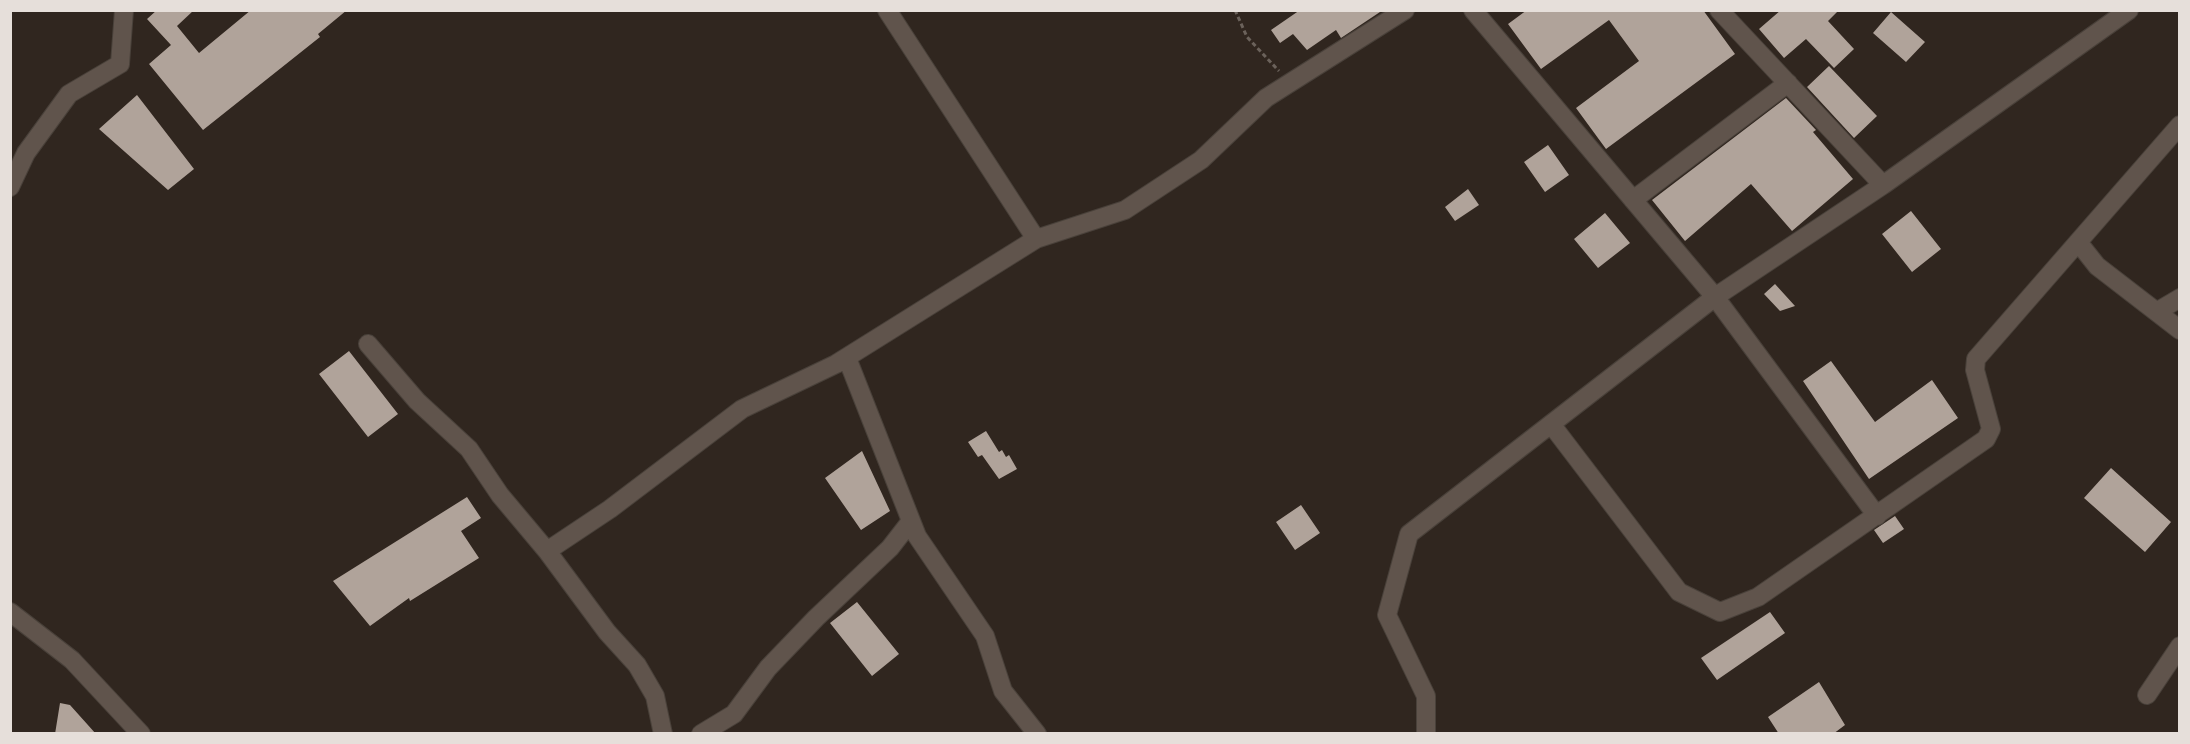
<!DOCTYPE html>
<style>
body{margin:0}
#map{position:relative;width:2190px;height:744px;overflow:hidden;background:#30261f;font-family:"PT Serif",serif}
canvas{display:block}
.frame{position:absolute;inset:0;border:12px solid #e6dfda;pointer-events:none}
</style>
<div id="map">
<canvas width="2190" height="744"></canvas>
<div class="frame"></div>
</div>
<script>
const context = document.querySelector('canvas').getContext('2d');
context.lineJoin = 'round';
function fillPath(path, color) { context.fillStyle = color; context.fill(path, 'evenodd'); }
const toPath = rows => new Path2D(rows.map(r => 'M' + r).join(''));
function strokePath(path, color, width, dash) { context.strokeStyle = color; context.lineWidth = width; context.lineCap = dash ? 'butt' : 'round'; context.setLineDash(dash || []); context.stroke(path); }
fillPath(toPath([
 [157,10,194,10,177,26,199,53,251,10,347,10,318,34,320,37,203,130,149,64,171,45,147,19],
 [1300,10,1383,10,1341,38,1336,30,1307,50,1293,34,1280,43,1271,30],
 [1527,10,1703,10,1735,54,1606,149,1576,108,1639,61,1609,20,1541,69,1508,24],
 [1781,10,1839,10,1828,21,1854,49,1834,68,1806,39,1784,58,1759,29],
 [1891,12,1925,42,1906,62,1873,33],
 [1829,66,1877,116,1854,138,1807,87],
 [137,95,194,169,168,190,99,129],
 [1786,98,1816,130,1813,132,1853,179,1792,231,1751,184,1685,241,1652,200],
 [1548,145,1569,175,1545,192,1524,162],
 [1468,189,1479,205,1455,221,1445,207],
 [1911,211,1941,249,1912,272,1882,234],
 [1605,213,1630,243,1598,268,1574,239],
 [1775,284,1795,306,1780,311,1764,294],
 [349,351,398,414,368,437,319,374],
 [1831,361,1875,422,1932,380,1958,418,1869,479,1803,381],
 [986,431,999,452,1002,450,1006,457,1009,455,1017,469,999,479,982,455,978,457,968,442],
 [862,451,890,511,861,530,825,478],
 [2111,468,2171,522,2145,552,2084,498],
 [467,497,481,518,461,531,479,558,410,601,409,598,370,626,333,581],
 [1301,505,1320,533,1295,550,1276,522],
 [1895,516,1904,529,1883,543,1874,530],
 [857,602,899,654,872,676,830,623],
 [1770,612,1785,633,1717,680,1701,658],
 [1819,682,1845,725,1833,734,1779,734,1768,717],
 [60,703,70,705,96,734,55,734]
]), '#b0a39a');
const minor = toPath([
 [887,10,1036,239],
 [1473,10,1715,297,1877,516],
 [1719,10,1883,185],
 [2180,125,2078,242,2097,266,2180,330],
 [10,187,26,153,69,94,120,64,124,10],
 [1633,200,1788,83],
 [2158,311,2180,298],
 [368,344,417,401,469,449,500,495,547,551,607,632,637,665,655,696,663,734],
 [847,358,917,536,985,636,1003,691,1037,734],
 [1551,424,1679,592,1720,612,1758,597,1986,439,1991,429,1975,370,1976,359,2078,242],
 [547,551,610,509,742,409,836,364,1036,239,1125,210,1201,160,1266,98,1405,10],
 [10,612,72,660,141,734],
 [2147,695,2180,646],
 [701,734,734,714,768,668,816,618,890,548,911,521],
 [1426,734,1426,696,1387,615,1409,534,1715,297,1883,185,2129,10]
]);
strokePath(minor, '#49413a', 20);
strokePath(toPath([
 [1235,10,1247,37,1279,71]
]), '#6b625b', 3, [4.5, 3]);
strokePath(minor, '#60544c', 18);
</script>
